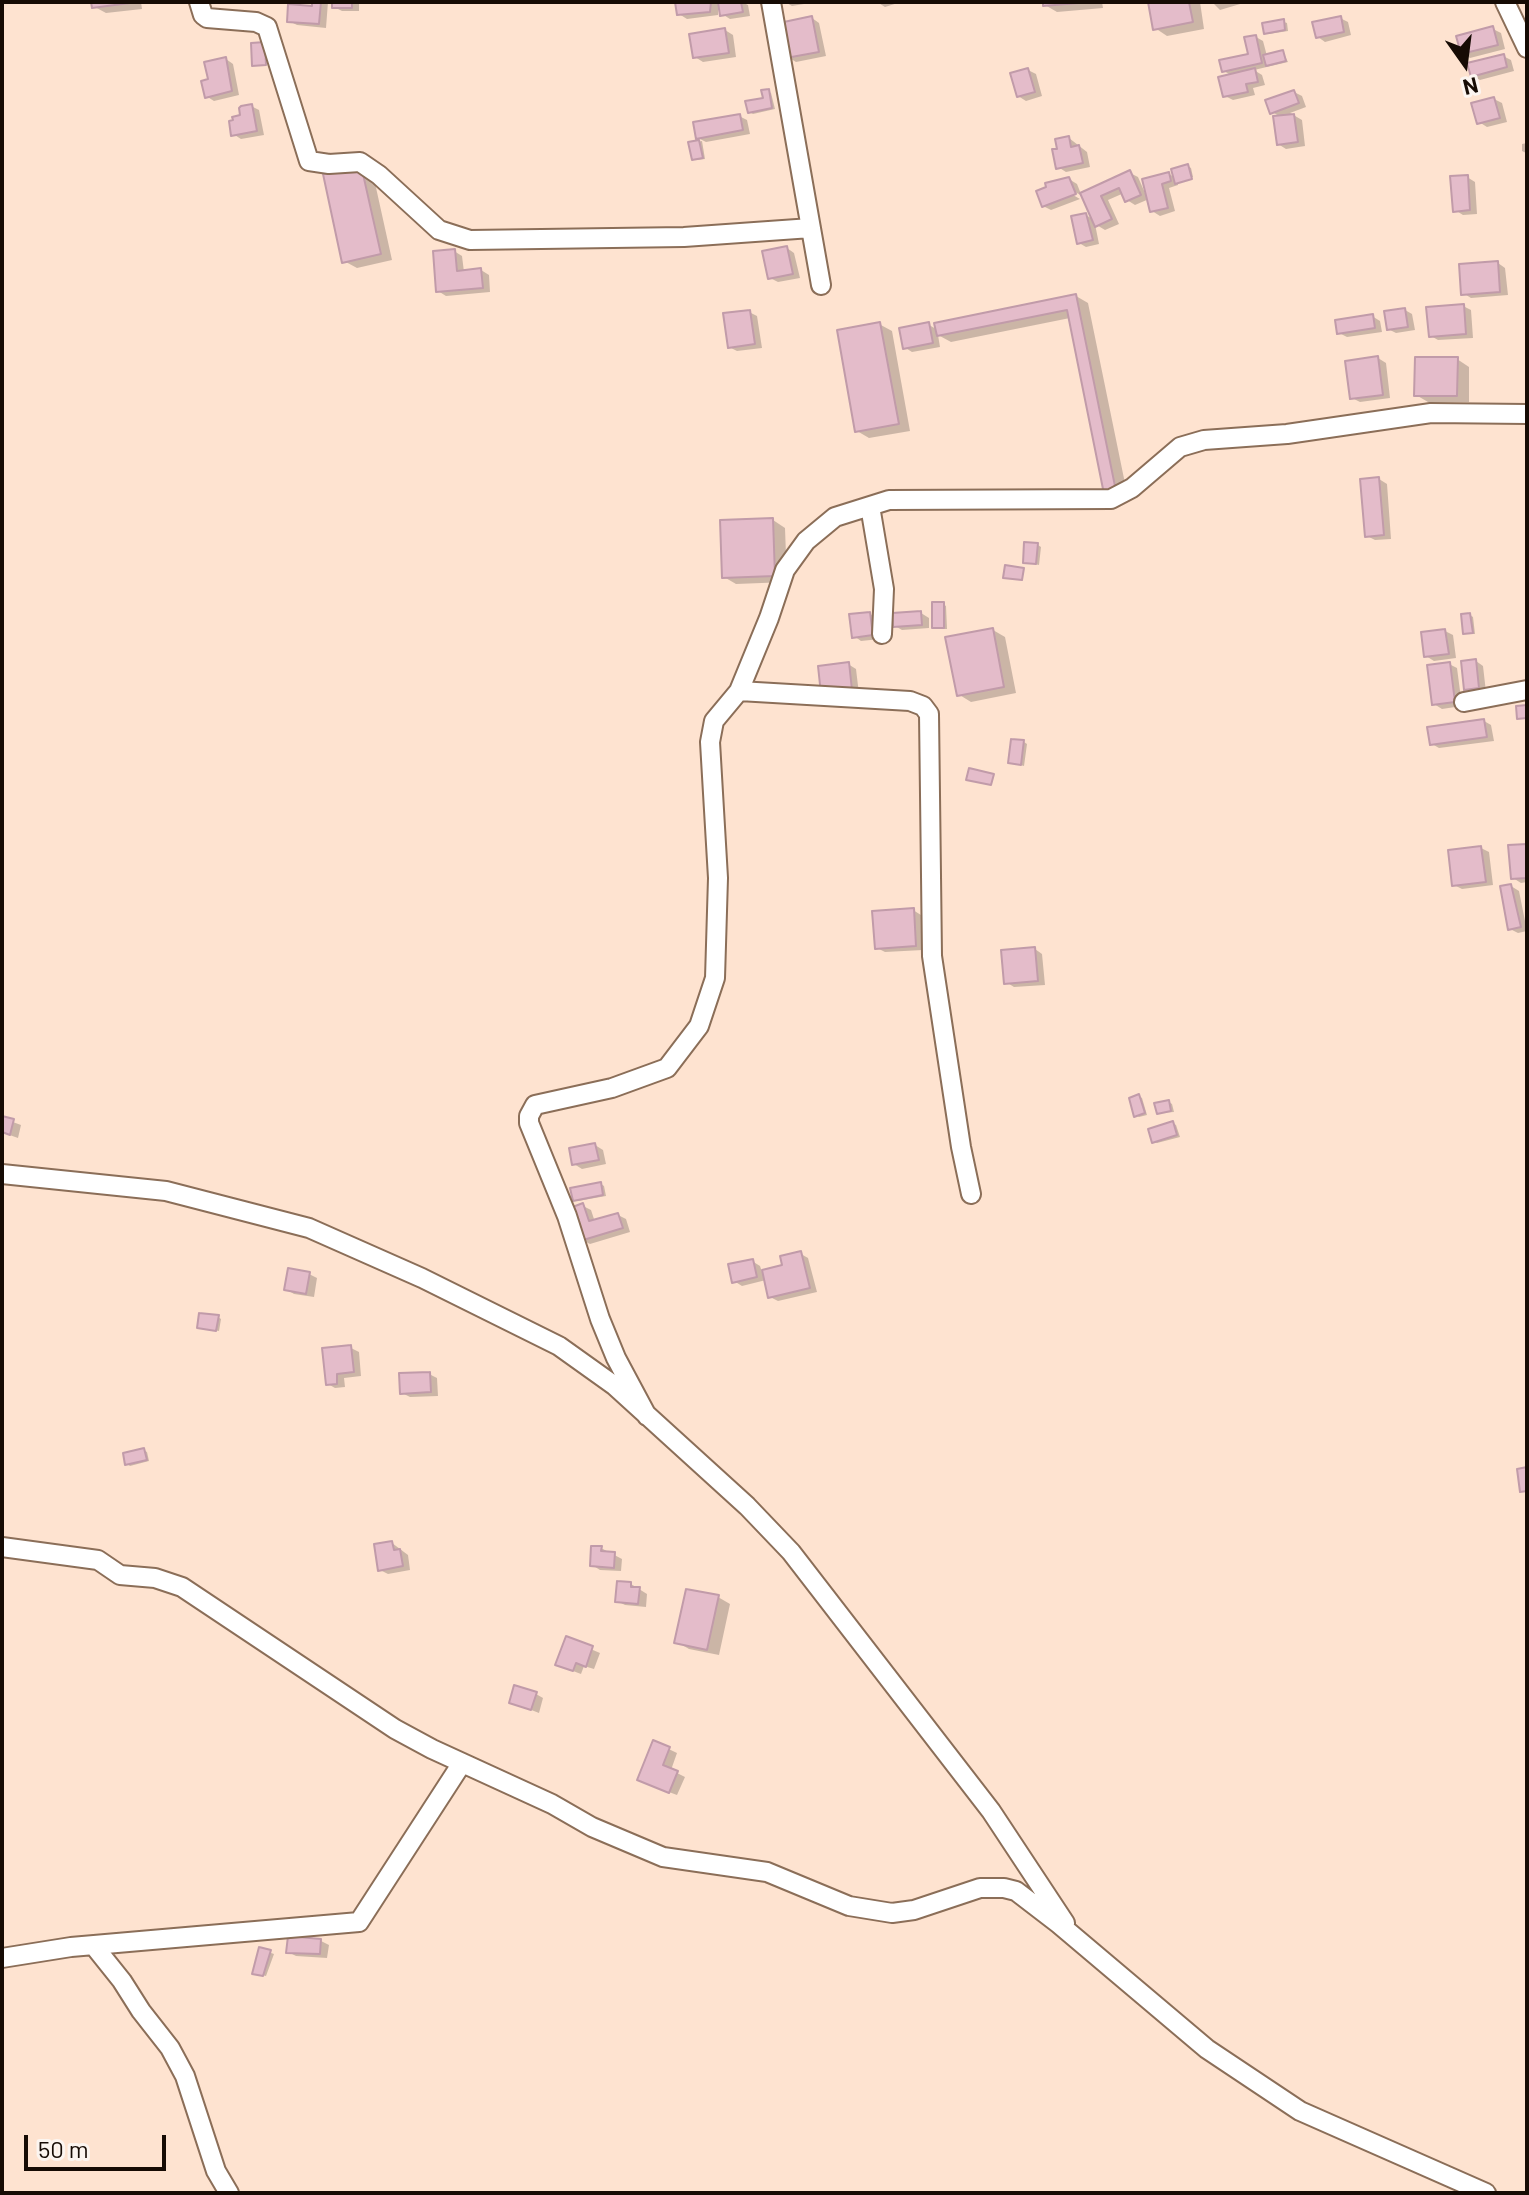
<!DOCTYPE html>
<style>
body{margin:0}
#map{position:relative;width:1529px;height:2195px;overflow:hidden;background:#fee3d0;font-family:Barlow,sans-serif}
canvas{display:block}
.frame{position:absolute;inset:0;border:4px solid #160b04;pointer-events:none}
.north{position:absolute;left:1425px;top:24px;width:80px;height:80px;-webkit-text-stroke:6px #fcf5f0;paint-order:stroke;rotate:166deg;font-size:22px;font-weight:700;line-height:32px;text-align:center;color:#160b04}
.north::after{content:'';display:block;margin:auto;width:28px;height:36px;background:#160b04;clip-path:polygon(50% 0,100% 100%,50% 72%,0 100%)}
.scale{position:absolute;left:24px;top:2135px;width:142px;height:36px;box-sizing:border-box;border:4px solid #160b04;border-top:0;padding-left:10px;font-size:24px;line-height:28px;white-space:nowrap;color:#160b04;-webkit-text-stroke:6px #fcf5f0;paint-order:stroke}
</style>
<div id="map">
<canvas width="1529" height="2195"></canvas>
<div class="frame"></div>
<div class="north">N</div>
<div class="scale">50 m</div>
</div>
<script>
const context = document.querySelector('canvas').getContext('2d');
context.lineJoin = 'round';
function fillPath(path, color) { context.fillStyle = color; context.fill(path, 'evenodd'); }
const toPath = rows => new Path2D(rows.map(r => 'M' + r).join(''));
function strokePath(path, color, width, dash) { context.strokeStyle = color; context.lineWidth = width; context.lineCap = dash ? 'butt' : 'round'; context.setLineDash(dash || []); context.stroke(path); }
fillPath(toPath([
 [93,2,141,2,142,9,106,13,93,6],
 [314,2,328,2,326,28,297,25,289,21,314,8],
 [334,2,359,2,359,11,342,11,334,7],
 [677,2,742,2,748,5,750,16,730,19,722,14,720,3,718,3,718,15,687,19,679,14],
 [785,2,816,2,792,6],
 [901,2,885,7,877,2],
 [1045,2,1102,2,1103,8,1057,12,1045,5],
 [1150,2,1200,2,1204,29,1167,36,1155,28],
 [1212,2,1247,2,1220,10],
 [812,18,819,23,826,56,796,62,788,57],
 [1340,18,1348,22,1351,35,1325,42,1318,37],
 [1284,22,1287,23,1288,31,1269,34,1266,33],
 [1493,29,1501,33,1505,49,1470,58,1462,53],
 [725,30,733,35,736,57,703,62,695,57],
 [1256,37,1263,41,1267,56,1283,52,1288,62,1254,70,1262,75,1265,85,1253,88,1255,95,1233,100,1225,96,1232,76,1224,71,1251,55],
 [1503,56,1511,60,1514,71,1480,80,1472,76],
 [226,59,233,64,239,95,214,101,206,96,211,81],
 [1028,70,1036,74,1042,96,1026,101,1018,96],
 [768,91,771,93,775,109,753,114,749,112,765,99],
 [1294,92,1302,96,1306,107,1290,113,1302,120,1305,146,1286,149,1278,144,1281,117,1272,112],
 [1494,99,1502,103,1507,122,1487,127,1479,122],
 [251,106,259,110,264,135,241,139,233,134],
 [739,116,747,120,750,134,706,142,698,138],
 [1069,138,1087,152,1090,167,1066,172,1058,167,1059,150],
 [702,141,705,159,697,160,693,158,691,143],
 [1527,143,1527,153,1526,153,1522,151,1522,144],
 [1188,166,1191,168,1193,177,1178,181,1178,185,1169,188,1175,211,1160,216,1152,211,1149,199,1135,205,1127,200,1124,193,1108,200,1119,224,1105,230,1095,224,1099,244,1086,247,1079,243,1086,215,1094,220,1084,197,1068,188,1066,191,1080,199,1051,210,1043,206,1069,179,1077,184,1081,194,1130,173,1138,177,1145,193,1169,174,1176,178],
 [373,174,392,260,357,268,344,261,325,175],
 [1467,177,1475,182,1477,214,1463,215,1455,210],
 [787,248,794,253,800,278,778,282,770,278],
 [454,251,462,256,464,272,481,270,489,275,490,292,446,296,438,291],
 [1498,263,1505,268,1508,295,1471,298,1463,293],
 [1076,296,1088,303,1128,498,1118,499,1070,318,951,342,938,335,940,347,912,352,904,347,929,325,938,330],
 [1463,306,1471,310,1473,338,1438,340,1431,336],
 [1405,310,1412,314,1415,330,1396,333,1388,329],
 [749,312,757,316,762,348,737,351,729,347],
 [1372,316,1380,321,1382,332,1347,337,1339,333],
 [879,324,892,331,910,431,869,438,857,431],
 [1378,358,1386,363,1390,398,1360,402,1352,398],
 [1457,359,1469,367,1469,402,1428,402,1416,395],
 [1379,479,1387,484,1391,539,1375,540,1367,536],
 [773,520,785,528,787,582,736,584,724,577],
 [1038,545,1041,547,1039,565,1025,562],
 [943,604,946,606,947,629,938,629,934,627],
 [921,613,929,618,929,628,902,630,895,626],
 [870,614,878,618,880,639,861,641,854,636],
 [1470,615,1473,617,1475,634,1468,634,1465,633],
 [993,630,1005,637,1016,693,971,702,958,694],
 [1445,631,1453,635,1456,658,1434,661,1426,656],
 [1476,661,1483,666,1486,692,1474,693,1466,689],
 [848,664,856,669,859,694,831,697],
 [1449,664,1457,668,1462,706,1442,709,1434,704],
 [1484,721,1491,725,1494,741,1439,748,1432,744],
 [1024,742,1027,744,1024,766,1010,762],
 [1527,846,1527,882,1521,883,1513,878],
 [1481,848,1489,852,1493,885,1462,889,1454,885],
 [1511,886,1519,891,1527,931,1518,933,1510,929],
 [913,910,921,915,923,950,885,952,877,948],
 [1035,949,1042,954,1045,985,1014,987,1006,982],
 [1139,1096,1142,1098,1147,1115,1139,1117,1136,1115],
 [1169,1102,1172,1104,1174,1112,1158,1113],
 [2,1118,21,1125,18,1138,4,1133,2,1138],
 [1173,1123,1176,1125,1180,1137,1157,1143,1154,1142],
 [595,1145,603,1150,606,1164,582,1169,574,1164],
 [601,1184,604,1186,606,1196,578,1201,574,1199],
 [583,1206,591,1210,595,1222,618,1215,626,1219,630,1232,590,1244,582,1240],
 [801,1254,808,1258,817,1292,778,1301,770,1297,766,1280,742,1286,734,1281,752,1261,760,1266,762,1272,784,1267],
 [309,1274,317,1278,314,1297,294,1294,286,1289],
 [218,1317,221,1319,219,1331,202,1328],
 [351,1348,359,1352,361,1376,344,1378,345,1387,335,1388,328,1384],
 [429,1374,437,1378,438,1396,410,1397,402,1393],
 [143,1450,147,1452,149,1461,130,1466,127,1464],
 [392,1543,408,1555,410,1570,388,1574,380,1570],
 [601,1548,622,1559,621,1571,600,1570,592,1565],
 [631,1584,647,1594,646,1607,625,1605,617,1601],
 [718,1597,730,1604,719,1655,689,1649,677,1642],
 [567,1639,600,1653,594,1669,584,1666,581,1674,565,1668],
 [536,1694,543,1698,539,1713,511,1702],
 [654,1742,677,1753,671,1770,685,1777,677,1795,647,1784],
 [321,1941,329,1945,327,1958,296,1956,288,1952],
 [260,1949,274,1954,266,1976,257,1974]
]), '#0003');
const building = toPath([
 [91,2,130,2,130,3,92,8,91,2],
 [312,2,321,2,319,24,287,22,288,4,312,6,312,2],
 [332,2,352,2,352,8,332,8,332,2],
 [675,2,711,2,710,12,677,15,675,2],
 [718,2,741,2,743,12,720,16,718,2],
 [1043,2,1091,2,1043,6,1043,2],
 [1148,2,1189,2,1193,22,1153,30,1148,2],
 [812,16,819,52,786,58,779,23,812,16],
 [1341,16,1344,32,1316,38,1312,22,1341,16],
 [1284,19,1285,30,1264,34,1262,23,1284,19],
 [1493,26,1498,45,1461,54,1456,36,1493,26],
 [725,28,729,53,693,58,689,34,725,28],
 [1256,35,1262,63,1222,72,1219,60,1248,54,1244,37,1256,35],
 [265,42,266,65,252,66,251,43,265,42],
 [1283,50,1286,61,1266,66,1263,55,1283,50],
 [1504,54,1507,67,1471,77,1467,63,1504,54],
 [226,57,232,91,205,98,201,81,208,79,204,62,226,57],
 [1028,68,1035,92,1017,97,1010,73,1028,68],
 [1255,68,1258,82,1246,84,1248,92,1223,97,1218,77,1255,68],
 [769,89,772,108,748,113,745,101,763,98,761,90,769,89],
 [1294,90,1299,103,1270,114,1265,100,1294,90],
 [1494,97,1500,118,1477,124,1471,103,1494,97],
 [252,104,257,131,231,136,229,121,233,120,232,117,240,115,239,108,241,106,252,104],
 [740,114,743,130,696,139,693,122,740,114],
 [1294,114,1298,142,1277,145,1273,116,1294,114],
 [1069,136,1071,147,1079,145,1083,163,1056,169,1052,149,1057,149,1055,139,1069,136],
 [699,140,703,158,692,160,688,142,699,140],
 [1188,164,1192,179,1175,184,1171,169,1188,164],
 [361,165,381,254,342,263,323,174,361,165],
 [1130,170,1141,195,1125,202,1119,188,1101,196,1112,219,1095,227,1080,193,1130,170],
 [1169,172,1171,181,1162,184,1168,208,1150,212,1142,179,1169,172],
 [1468,175,1470,210,1453,212,1450,176,1468,175],
 [1069,177,1076,194,1042,207,1036,191,1046,187,1045,183,1069,177],
 [1086,213,1093,240,1077,244,1071,216,1086,213],
 [787,246,793,274,768,279,762,251,787,246],
 [455,249,457,271,481,268,483,288,436,292,433,251,455,249],
 [1498,261,1500,292,1461,295,1459,264,1498,261],
 [1076,294,1116,491,1104,494,1067,310,937,336,934,323,1076,294],
 [1464,304,1466,334,1429,337,1426,307,1464,304],
 [1405,308,1408,327,1387,330,1384,311,1405,308],
 [750,310,755,344,728,348,723,313,750,310],
 [1373,314,1375,328,1337,334,1335,320,1373,314],
 [880,322,899,424,855,432,837,330,880,322],
 [929,322,933,343,903,349,899,328,929,322],
 [1378,356,1383,395,1350,399,1345,361,1378,356],
 [1415,357,1458,357,1457,396,1414,396,1415,357],
 [1379,477,1384,535,1365,537,1360,479,1379,477],
 [773,518,775,576,722,578,720,520,773,518],
 [1024,542,1038,543,1036,564,1023,563,1024,542],
 [1005,565,1024,568,1022,580,1003,578,1005,565],
 [932,602,944,602,944,628,932,628,932,602],
 [921,611,922,625,893,627,892,613,921,611],
 [870,612,873,635,852,638,849,614,870,612],
 [1470,613,1473,633,1463,634,1461,614,1470,613],
 [993,628,1004,687,957,696,945,637,993,628],
 [1445,629,1449,654,1424,657,1421,632,1445,629],
 [1476,659,1479,688,1464,690,1461,661,1476,659],
 [849,662,852,690,821,694,818,666,849,662],
 [1450,662,1455,702,1432,705,1427,665,1450,662],
 [1527,705,1527,718,1517,719,1516,706,1527,705],
 [1484,719,1487,737,1430,745,1427,727,1484,719],
 [1011,739,1024,740,1021,765,1008,763,1011,739],
 [969,768,994,774,991,785,966,780,969,768],
 [1527,844,1527,878,1511,879,1508,845,1527,844],
 [1481,846,1486,882,1452,886,1448,850,1481,846],
 [1511,884,1521,927,1508,930,1500,886,1511,884],
 [914,908,916,946,875,949,872,911,914,908],
 [1035,947,1038,981,1004,984,1001,950,1035,947],
 [1139,1094,1145,1113,1134,1117,1129,1098,1139,1094],
 [1169,1100,1171,1111,1157,1114,1154,1103,1169,1100],
 [2,1116,14,1119,10,1135,2,1132,2,1116],
 [1173,1121,1177,1135,1152,1143,1148,1129,1173,1121],
 [595,1143,599,1160,572,1165,569,1148,595,1143],
 [601,1182,603,1195,573,1201,570,1188,601,1182],
 [583,1203,589,1221,618,1213,623,1228,580,1241,570,1208,583,1203],
 [801,1251,810,1288,768,1298,762,1270,782,1265,780,1256,801,1251],
 [753,1259,757,1277,732,1283,728,1264,753,1259],
 [288,1268,310,1272,306,1294,284,1290,288,1268],
 [199,1313,219,1315,216,1331,197,1328,199,1313],
 [351,1345,354,1372,337,1374,337,1384,326,1385,322,1348,351,1345],
 [430,1372,431,1392,400,1394,399,1373,430,1372],
 [144,1448,147,1460,125,1465,123,1453,144,1448],
 [1527,1467,1527,1491,1520,1492,1517,1469,1527,1467],
 [392,1541,394,1550,400,1549,403,1566,378,1571,374,1544,392,1541],
 [591,1546,602,1546,601,1551,615,1552,614,1568,590,1566,591,1546],
 [617,1581,631,1582,631,1587,640,1587,638,1604,615,1602,617,1581],
 [686,1589,719,1595,707,1650,674,1643,686,1589],
 [566,1636,593,1646,586,1667,576,1663,573,1671,555,1665,566,1636],
 [514,1685,537,1692,531,1710,509,1703,514,1685],
 [653,1740,670,1747,663,1765,678,1771,669,1793,637,1780,653,1740],
 [288,1936,321,1939,320,1954,286,1953,288,1936],
 [259,1947,271,1950,263,1976,252,1974,259,1947]
]);
fillPath(building, '#e4bcca');
strokePath(building, '#c19ba9', 2);
const minor = toPath([
 [199,2,203,15,207,18,256,22,267,27,309,161,329,164,360,162,379,175,439,230,470,240,684,237,811,228],
 [771,2,821,285],
 [1505,2,1527,48],
 [870,506,884,589,882,634],
 [739,691,910,701,923,706,929,714,932,956,961,1147,971,1194],
 [1464,702,1527,690],
 [2,1174,166,1191,309,1228,422,1278,559,1346,615,1386,747,1506,791,1552,991,1811,1065,1923],
 [647,1416,616,1358,600,1319,567,1216,529,1123,529,1116,535,1105,612,1088,667,1068,699,1026,715,978,718,878,710,742,714,721,739,691,769,618,785,570,806,541,835,517,889,500,1111,499,1132,488,1180,447,1204,440,1287,434,1431,413,1527,414],
 [2,1547,98,1560,120,1575,155,1578,182,1587,395,1729,432,1749,552,1804,592,1827,663,1857,767,1872,849,1906,892,1913,914,1910,980,1888,1004,1888,1016,1891,1059,1924,1207,2049,1300,2111,1486,2193],
 [94,1946,122,1981,141,2011,170,2048,185,2076,216,2171,229,2193],
 [2,1958,71,1947,359,1922,462,1763]
]);
strokePath(minor, '#8b6e58', 22);
strokePath(minor, '#fff', 18);
</script>
